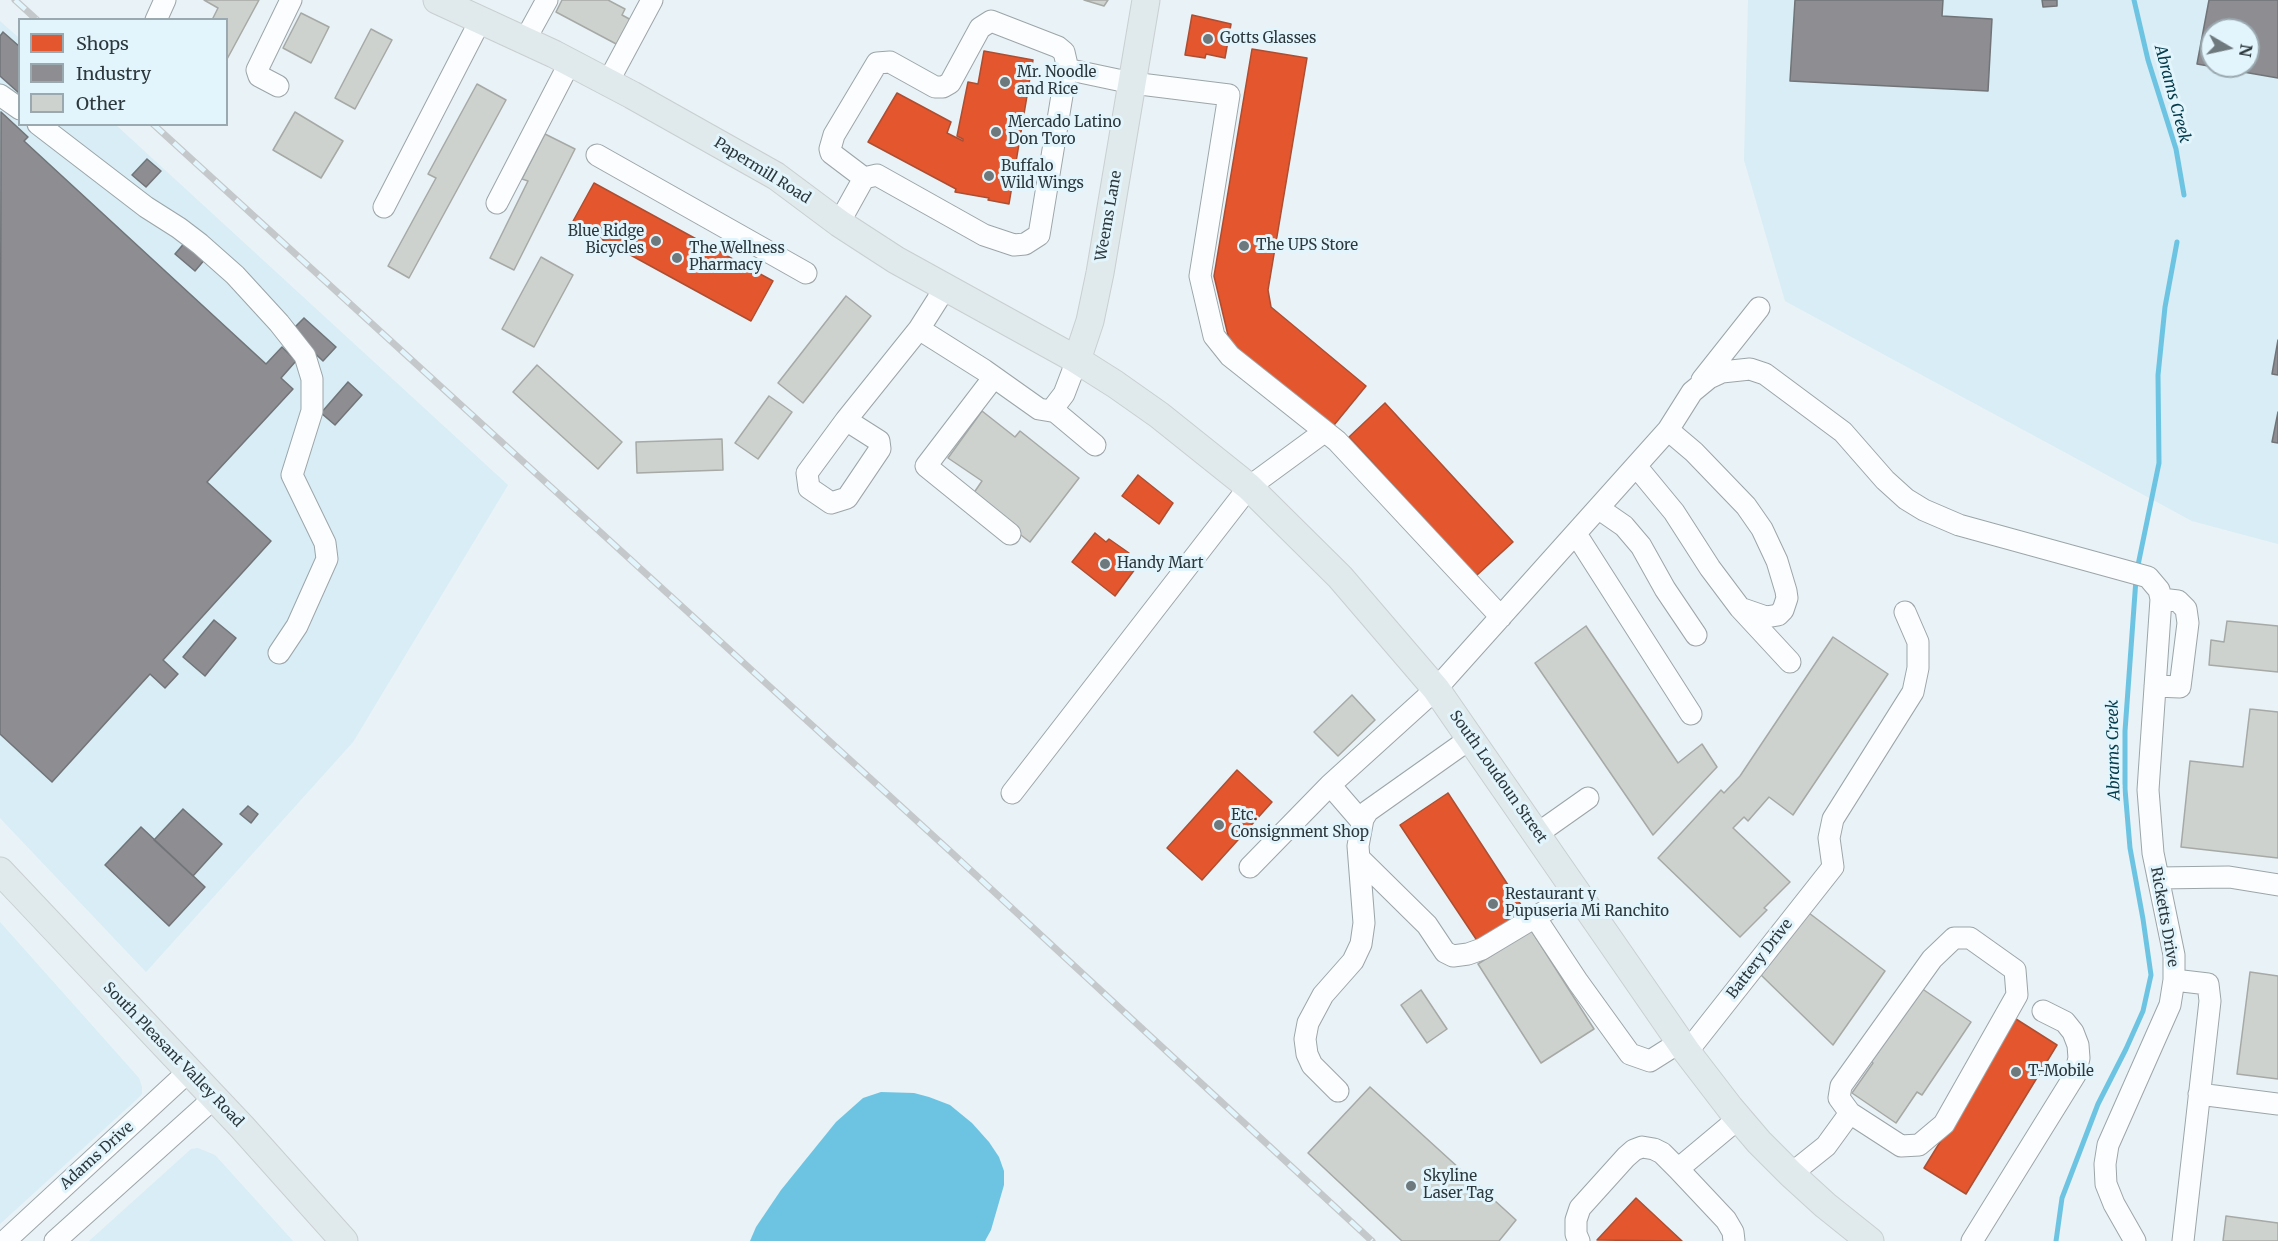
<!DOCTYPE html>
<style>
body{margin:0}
#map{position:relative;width:2278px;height:1241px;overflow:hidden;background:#e9f2f6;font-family:Merriweather,serif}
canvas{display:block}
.legend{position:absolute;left:18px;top:18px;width:210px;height:108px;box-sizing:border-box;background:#e3f5fc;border:2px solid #9aa9af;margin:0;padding:8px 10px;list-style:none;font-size:18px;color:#2c383c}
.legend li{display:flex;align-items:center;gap:12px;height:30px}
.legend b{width:30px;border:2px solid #9aa9af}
.north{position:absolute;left:2200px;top:18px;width:60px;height:60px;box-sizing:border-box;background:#e3f5fc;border:2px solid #9aa9af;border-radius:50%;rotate:99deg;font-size:16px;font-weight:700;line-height:24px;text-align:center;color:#2c383c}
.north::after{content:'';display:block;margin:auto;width:21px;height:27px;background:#6e797d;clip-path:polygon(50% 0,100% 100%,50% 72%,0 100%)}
</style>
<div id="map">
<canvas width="2278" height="1241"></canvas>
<ul class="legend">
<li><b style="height:16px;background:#e4572e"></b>Shops</li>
<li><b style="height:16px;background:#8d8d92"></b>Industry</li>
<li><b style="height:16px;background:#ced2ce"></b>Other</li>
</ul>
<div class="north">N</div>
</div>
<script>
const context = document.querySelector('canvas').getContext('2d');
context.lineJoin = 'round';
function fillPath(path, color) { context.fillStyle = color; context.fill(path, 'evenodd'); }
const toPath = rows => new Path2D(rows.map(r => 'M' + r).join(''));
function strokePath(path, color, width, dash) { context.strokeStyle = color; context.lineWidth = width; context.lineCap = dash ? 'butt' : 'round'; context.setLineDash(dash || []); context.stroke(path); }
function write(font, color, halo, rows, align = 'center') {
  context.font = font + ' Merriweather,serif'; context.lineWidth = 6; context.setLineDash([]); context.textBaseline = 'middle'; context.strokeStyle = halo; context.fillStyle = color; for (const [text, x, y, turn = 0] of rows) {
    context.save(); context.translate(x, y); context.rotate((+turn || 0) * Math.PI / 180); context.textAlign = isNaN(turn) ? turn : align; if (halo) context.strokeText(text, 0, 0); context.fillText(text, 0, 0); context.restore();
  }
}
fillPath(toPath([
 [1748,0,2278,0,2278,544,2192,521,1785,301,1744,160],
 [2212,30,2248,30,2248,66,2212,66],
 [0,21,19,38,20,124,116,125,508,485,353,742,146,972,0,818],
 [0,922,139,1078,142,1087,142,1094,136,1100,0,1224],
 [198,1148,215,1155,293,1241,89,1241,191,1149]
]), '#d8edf5');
fillPath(toPath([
 [881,1092,914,1093,929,1097,950,1105,972,1123,989,1142,999,1157,1004,1171,1004,1185,991,1230,985,1241,750,1241,756,1227,781,1190,836,1122,863,1098]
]), '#6dc4e2');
const shops = toPath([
 [1192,15,1231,24,1225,58,1206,54,1205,58,1185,55,1192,15],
 [1252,49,1307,58,1268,290,1271,307,1366,386,1330,430,1231,348,1214,276,1252,49],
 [984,51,1033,60,1009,204,988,200,989,198,955,192,956,189,868,142,897,93,951,122,947,133,963,141,963,139,957,136,968,82,978,84,984,51],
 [594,183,773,281,751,321,572,223,594,183],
 [1385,403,1513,542,1476,576,1349,437,1385,403],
 [1138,475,1173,503,1159,524,1122,496,1138,475],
 [1095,533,1106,542,1109,539,1129,553,1126,556,1138,565,1115,596,1072,562,1095,533],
 [1237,770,1272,802,1202,880,1167,848,1237,770],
 [1448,793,1525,911,1478,942,1400,825,1448,793],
 [2016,1019,2057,1045,1966,1194,1924,1168,2016,1019],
 [1636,1198,1682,1241,1597,1240,1636,1198]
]);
fillPath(shops, '#e4572e');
strokePath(shops, '#ad4e32', 1.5);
const industry = toPath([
 [1795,0,1943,0,1942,16,1992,19,1988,91,1790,81,1795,0],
 [2042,0,2057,0,2057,6,2043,7,2042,0],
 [2209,0,2278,0,2278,78,2197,64,2209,0],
 [2212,30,2248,30,2248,66,2212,66,2212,30],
 [3,32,20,47,20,94,0,76,0,36,3,32],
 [1,112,28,137,24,141,266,364,282,347,296,361,281,378,293,389,207,482,271,541,163,660,178,674,165,688,150,674,52,782,0,734,1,112],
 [147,159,161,171,146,187,132,175,147,159],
 [187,240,206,258,195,271,175,254,187,240],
 [304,318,336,347,323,361,291,331,304,318],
 [2278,340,2278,375,2272,374,2278,340],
 [348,382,362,395,335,425,321,413,348,382],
 [2278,412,2278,443,2272,442,2278,412],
 [214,620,236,638,205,676,183,657,214,620],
 [248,806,258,814,251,823,240,814,248,806],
 [183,809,222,844,193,876,154,840,183,809],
 [141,827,205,887,169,926,105,865,141,827]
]);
fillPath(industry, '#8d8d92');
strokePath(industry, '#707478', 1.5);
strokePath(toPath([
 [2134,0,2148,60,2176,149,2184,195],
 [2137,570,2159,463,2158,375,2165,307,2177,242],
 [2056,1241,2062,1198,2098,1104,2126,1049,2143,1011,2151,975,2143,919,2130,848,2125,789,2125,731,2136,579]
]), '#6dc4e2', 5);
const building = toPath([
 [204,0,259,0,226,61,226,20,212,20,218,8,204,0],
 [562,0,608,0,625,9,622,15,633,21,620,46,556,12,562,0],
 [1084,0,1108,0,1104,6,1084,0],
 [301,13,329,27,311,63,283,48,301,13],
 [371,29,392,40,355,109,335,98,371,29],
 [477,84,506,100,409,278,388,266,436,178,428,174,477,84],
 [295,112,343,141,321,178,273,150,295,112],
 [545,134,575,149,514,270,490,258,528,181,522,179,545,134],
 [541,257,573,275,534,347,502,329,541,257],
 [846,296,871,316,803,403,778,383,846,296],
 [537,365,622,442,598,469,513,392,537,365],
 [769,396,792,412,758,459,735,443,769,396],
 [982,411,1015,437,1020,431,1079,478,1030,542,971,497,982,481,948,458,982,411],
 [722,439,723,470,637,473,636,442,722,439],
 [2227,621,2278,626,2278,672,2209,665,2211,640,2224,642,2227,621],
 [1586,626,1678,763,1702,744,1717,767,1653,835,1535,663,1586,626],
 [1833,637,1888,674,1793,815,1769,797,1748,821,1744,817,1733,828,1790,882,1764,908,1767,910,1740,937,1658,858,1721,790,1724,793,1740,776,1833,637],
 [1352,695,1375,720,1338,756,1314,732,1352,695],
 [2250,709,2278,712,2278,858,2181,847,2190,761,2243,767,2250,709],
 [1809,913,1885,971,1833,1045,1761,975,1809,913],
 [1531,930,1594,1029,1541,1063,1478,964,1531,930],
 [2250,972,2278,976,2278,1079,2237,1074,2250,972],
 [1921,988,1971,1022,1922,1095,1917,1092,1896,1123,1852,1093,1873,1063,1871,1061,1921,988],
 [1421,990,1447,1029,1427,1043,1401,1005,1421,990],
 [1370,1087,1516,1220,1499,1241,1402,1241,1308,1153,1370,1087],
 [2226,1216,2278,1223,2278,1241,2223,1241,2226,1216]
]);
fillPath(building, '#ced2ce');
strokePath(building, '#a6a9a6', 1.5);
const minor = toPath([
 [156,20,165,0],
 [525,40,547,0],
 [1066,69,1132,83,1229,95,1200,276,1214,336,1230,356,1337,441,1501,617],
 [608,82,652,0],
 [278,86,259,76,257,70,291,0],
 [0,95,20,109],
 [38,124,146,207,179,228,200,244,235,275,279,323,305,356,312,379,312,411,292,475,325,543,327,559,297,626,279,653],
 [597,155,806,273],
 [497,203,570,62],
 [384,207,481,19],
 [839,223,864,178,877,175,984,235,1014,245,1025,244,1039,235,1067,65,1064,52,1058,47,991,21,980,28,950,83,943,87,935,87,890,62,877,63,834,135,830,149,831,153,864,178],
 [919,329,984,370,1039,409,1051,411,1064,394,1077,360],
 [994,377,926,466,1010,534],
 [1702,380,1759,308],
 [1052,409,1095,445],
 [846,420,879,441,880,449,847,498,831,503,809,488,807,473,846,420,919,329,945,288],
 [1668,430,1694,452,1746,506,1762,529,1777,561,1786,591,1787,598,1783,610,1778,615,1766,617,1740,608],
 [1636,466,1674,512,1710,568,1740,608,1790,662],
 [1598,508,1624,526,1641,546,1665,589,1696,635],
 [1576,534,1691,714],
 [2155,686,2180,687,2188,623,2186,609,2178,601,2161,599],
 [1330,785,1362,822],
 [1012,793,1249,487,1324,432],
 [1537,834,1588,798],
 [1359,858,1427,925,1445,952,1453,956,1468,954,1482,949,1577,892],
 [1250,867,1330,785,1436,689,1668,430,1692,392,1709,378,1722,372,1750,369,1765,374,1843,432,1885,480,1906,499,1924,510,1959,525,2148,577,2159,590,2161,599,2148,790,2153,853,2174,955,2174,980,2170,1005,2108,1145,2105,1164,2106,1184,2114,1204,2135,1241],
 [2158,878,2229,877,2278,885],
 [1535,917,1578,982,1630,1054,1650,1061,1680,1042],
 [2174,980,2208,984,2210,1001,2183,1241],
 [1687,1052,1833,867,1829,838,1833,819,1913,692,1918,668,1918,642,1905,612],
 [1338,1091,1312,1065,1307,1054,1305,1039,1308,1023,1323,995,1353,961,1361,944,1364,923,1358,846,1363,819,1368,811,1471,738],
 [2199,1094,2278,1104],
 [1678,1169,1739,1118],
 [1791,1174,1826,1146,1850,1113,1901,1146,1919,1145,1944,1124,2017,995,2015,970,1970,938,1954,938,1932,959,1841,1086,1839,1098,1850,1113],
 [5,1241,189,1071],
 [55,1241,214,1098],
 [1579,1241,1576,1234,1576,1220,1580,1208,1626,1157,1634,1150,1642,1147,1654,1149,1662,1153,1678,1169,1726,1220,1733,1232,1734,1241],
 [1972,1241,2075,1075,2079,1058,2078,1045,2073,1032,2065,1022,2043,1011]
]);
const major = toPath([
 [437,0,554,54,632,95,776,176,839,223,896,260,1077,360,1115,384,1159,415,1249,487,1340,577,1436,689,1687,1052,1730,1108,1759,1142,1791,1174,1825,1205,1870,1241],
 [1077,360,1090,321,1100,273,1146,0],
 [0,871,242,1127,344,1241]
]);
strokePath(minor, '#9ca5a9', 23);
strokePath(major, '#c9cfd1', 29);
strokePath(minor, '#fcfdfe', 21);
strokePath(major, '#e0e9ec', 27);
const rail = toPath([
 [15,0,37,20],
 [153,124,951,852,1372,1241]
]);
strokePath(rail, '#c5c8ca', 7);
strokePath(rail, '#e3f5fc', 4.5, [14]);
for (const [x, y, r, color] of [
 [1208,39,6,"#6e797d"],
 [1005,82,6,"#6e797d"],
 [996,132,6,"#6e797d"],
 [989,176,6,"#6e797d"],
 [656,241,6,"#6e797d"],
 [1244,246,6,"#6e797d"],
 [677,258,6,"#6e797d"],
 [1105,564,6,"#6e797d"],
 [1219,825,6,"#6e797d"],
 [1493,904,6,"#6e797d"],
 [2016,1072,6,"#6e797d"],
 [1411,1186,6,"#6e797d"]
]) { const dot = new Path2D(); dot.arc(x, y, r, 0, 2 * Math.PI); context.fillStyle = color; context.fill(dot); strokePath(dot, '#e3f5fc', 2); }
write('15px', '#2c383c', '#e3f5fc', [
 ["Gotts Glasses",1220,39],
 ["Mr. Noodle",1017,73],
 ["and Rice",1017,90],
 ["Mercado Latino",1008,123],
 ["Don Toro",1008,140],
 ["Buffalo",1001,167],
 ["Wild Wings",1001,184],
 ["Blue Ridge",644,232,"right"],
 ["Bicycles",644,249,"right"],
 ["The UPS Store",1256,246],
 ["The Wellness",689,249],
 ["Pharmacy",689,266],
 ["Handy Mart",1117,564],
 ["Etc.",1231,816],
 ["Consignment Shop",1231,833],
 ["Restaurant y",1505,895],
 ["Pupuseria Mi Ranchito",1505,912],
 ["T-Mobile",2028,1072],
 ["Skyline",1423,1177],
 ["Laser Tag",1423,1194]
], 'left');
write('15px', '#2c383c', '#e3f5fc', [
 ["Papermill Road",762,171,32],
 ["Weems Lane",1109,216,-80],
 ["South Loudoun Street",1498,777,55],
 ["Ricketts Drive",2164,917,80],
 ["Battery Drive",1760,959,-52],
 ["South Pleasant Valley Road",173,1055,46],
 ["Adams Drive",97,1156,-42]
]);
write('italic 16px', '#043b4b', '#e3f5fc', [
 ["Abrams Creek",2172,94,75],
 ["Abrams Creek",2114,750,-91]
]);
</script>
